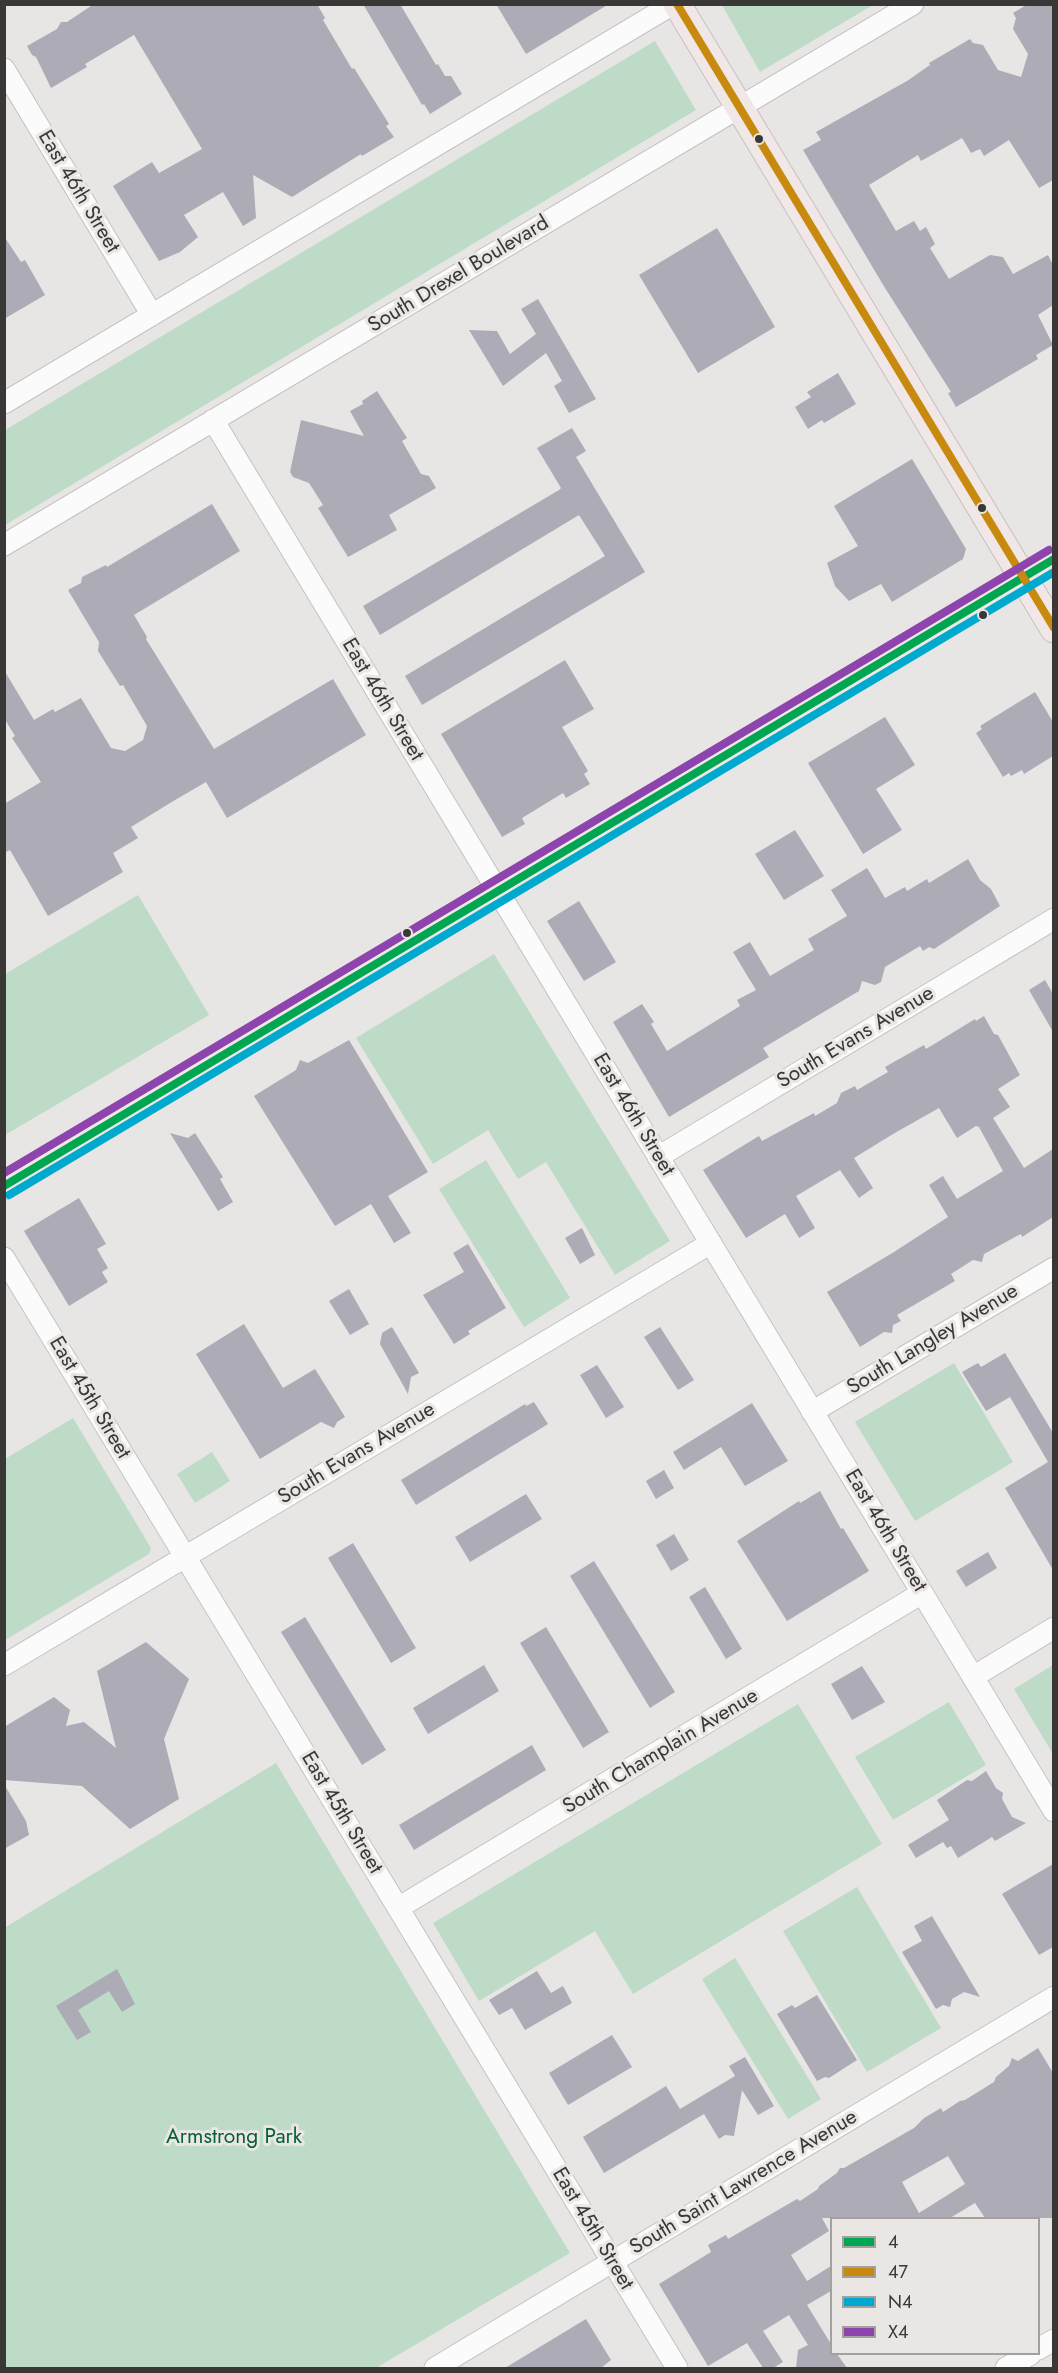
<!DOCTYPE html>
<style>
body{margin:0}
#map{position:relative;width:1058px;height:2373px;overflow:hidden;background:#e8e6e4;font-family:Jost,sans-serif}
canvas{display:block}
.frame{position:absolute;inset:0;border:6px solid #3a3837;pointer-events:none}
.legend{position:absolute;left:830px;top:2217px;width:210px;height:138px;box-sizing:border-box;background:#e9e6e3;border:2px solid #a3a09e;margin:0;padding:8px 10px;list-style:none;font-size:18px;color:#3a3837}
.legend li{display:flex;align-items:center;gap:12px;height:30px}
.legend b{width:30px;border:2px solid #a3a09e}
</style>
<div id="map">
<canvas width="1058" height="2373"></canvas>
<div class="frame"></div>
<ul class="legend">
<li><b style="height:8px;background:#00a651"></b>4</li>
<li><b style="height:8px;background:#c88a0e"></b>47</li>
<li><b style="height:8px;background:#00a9ce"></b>N4</li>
<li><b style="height:8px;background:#8e44ad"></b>X4</li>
</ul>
</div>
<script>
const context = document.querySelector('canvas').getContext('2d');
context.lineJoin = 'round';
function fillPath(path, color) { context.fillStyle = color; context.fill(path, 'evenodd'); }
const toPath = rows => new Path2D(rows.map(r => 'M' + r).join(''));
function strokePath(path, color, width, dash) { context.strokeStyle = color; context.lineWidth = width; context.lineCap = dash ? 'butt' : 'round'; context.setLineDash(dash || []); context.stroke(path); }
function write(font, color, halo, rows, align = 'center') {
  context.font = font + ' Jost,sans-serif'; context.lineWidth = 6; context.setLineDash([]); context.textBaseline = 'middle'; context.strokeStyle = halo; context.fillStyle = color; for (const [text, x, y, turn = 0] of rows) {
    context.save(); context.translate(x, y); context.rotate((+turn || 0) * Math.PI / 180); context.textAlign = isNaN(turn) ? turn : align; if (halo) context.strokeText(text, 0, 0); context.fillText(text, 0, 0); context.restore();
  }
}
fillPath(toPath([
 [722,5,873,5,760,72],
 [655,41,696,110,5,525,5,430],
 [138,895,209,1015,5,1135,5,974],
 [494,954,670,1241,615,1275,546,1162,518,1179,488,1130,433,1164,356,1038],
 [486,1160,570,1298,524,1327,439,1189],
 [954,1363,1013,1462,915,1521,855,1422],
 [73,1418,151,1548,149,1554,5,1640,5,1459],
 [212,1452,230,1481,195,1503,177,1474],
 [1053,1665,1053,1754,1014,1689],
 [949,1702,986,1765,893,1820,855,1757],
 [798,1704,882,1844,633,1994,595,1931,479,2001,433,1923],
 [276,1763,570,2253,376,2368,5,2368,4,1928],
 [857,1887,941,2028,867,2072,783,1931],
 [735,1958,821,2099,788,2119,702,1979]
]), '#bddbc6');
fillPath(toPath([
 [94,4,317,4,325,18,323,20,352,69,354,68,389,124,386,126,394,137,362,156,361,154,292,197,253,175,256,218,243,226,223,192,184,215,198,237,180,252,159,261,113,186,152,162,159,173,202,149,134,35,85,64,87,67,51,88,36,57,32,55,27,46,57,29,61,22,67,22],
 [363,4,400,4,436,65,438,64,445,76,451,76,462,94,430,114,424,104,422,105],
 [496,4,609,4,526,54],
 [1028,4,1053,4,1053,180,1039,188,1009,140,984,156,980,149,971,153,962,138,921,161,918,155,869,185,896,231,914,221,920,231,926,227,935,244,930,248,949,279,990,255,1003,257,1013,274,1048,255,1053,265,1053,305,1038,315,1053,345,1036,355,1038,359,956,407,948,393,951,392,885,288,803,150,821,140,816,132,907,81,930,65,929,63,970,39,973,43,983,45,998,70,1021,77,1028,54,1013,29,1016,18,1013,13],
 [717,228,775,327,698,373,639,275],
 [4,236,21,262,25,260,45,295,4,319],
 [538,299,596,399,569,413,554,386,562,381,546,353,503,386,469,330,497,331,510,354,536,334,521,309],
 [838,373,856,404,824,423,822,420,808,429,795,407,811,397,807,392],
 [377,391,407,438,402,441,421,474,429,476,436,488,389,515,397,530,348,557,318,508,323,505,309,483,293,477,290,472,301,420,364,436,350,411,363,404,362,401],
 [572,428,586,451,576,457,645,572,422,705,405,676,605,556,579,515,380,635,363,606,559,490,561,488,537,448],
 [912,459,966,549,963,559,892,602,881,584,849,601,835,586,827,563,858,546,834,506],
 [212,504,240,551,134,615,147,637,146,639,214,749,333,679,366,735,227,818,206,782,175,800,131,827,138,838,113,853,123,872,48,916,10,850,4,853,4,804,41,782,12,738,15,736,4,718,4,670,34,720,53,709,55,712,81,698,111,748,125,751,143,740,147,726,123,685,120,686,98,651,99,642,68,590,81,583,82,577,106,565,107,567],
 [565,660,594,709,562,727,588,771,584,774,590,784,566,798,563,793,522,818,525,824,502,837,441,734],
 [1035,692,1053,722,1053,756,1024,774,1022,770,1011,776,1009,773,1003,777,976,733,982,729,980,726],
 [885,717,915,765,876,789,902,830,863,854,808,763],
 [795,830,824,876,784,900,755,854],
 [968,859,980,880,991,889,1000,906,934,949,929,947,923,951,920,946,885,967,881,982,875,985,862,981,859,991,763,1048,769,1057,669,1117,613,1022,642,1004,654,1022,651,1024,667,1051,740,1006,737,1000,756,990,733,952,750,942,770,976,814,950,808,939,847,916,831,890,867,868,885,898,905,887,907,891,927,879,929,883],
 [579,901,616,962,584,981,547,921],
 [1045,980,1053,994,1053,1032,1029,990],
 [984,1016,994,1034,998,1035,1020,1075,998,1089,1010,1107,993,1118,1024,1168,1053,1149,1053,1217,1022,1237,1021,1234,1015,1237,984,1254,982,1262,973,1260,951,1274,955,1281,897,1315,901,1321,893,1325,892,1333,884,1332,860,1347,827,1292,894,1252,948,1217,929,1185,943,1176,957,1199,1003,1171,979,1127,976,1126,957,1138,939,1108,893,1134,854,1158,873,1188,859,1198,840,1170,796,1196,815,1228,799,1238,785,1214,746,1238,703,1170,759,1136,762,1141,814,1113,815,1116,837,1103,841,1093,855,1086,857,1090,888,1072,885,1067,924,1045,926,1049,975,1019,976,1021],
 [349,1040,428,1172,388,1196,411,1233,394,1243,371,1204,335,1226,254,1096,296,1070,300,1060,308,1063],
 [170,1133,188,1138,195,1133,223,1177,220,1179,233,1202,218,1211],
 [79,1198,106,1244,97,1249,108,1268,102,1272,108,1282,69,1306,24,1231],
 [582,1228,595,1255,580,1264,565,1238],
 [468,1244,506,1308,468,1331,470,1334,454,1344,423,1295,464,1272,453,1253],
 [349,1289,369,1324,350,1335,329,1301],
 [244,1324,283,1388,315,1369,345,1417,337,1422,334,1428,321,1422,260,1459,196,1354],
 [392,1327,419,1373,411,1377,408,1394,380,1344,382,1333],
 [660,1327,694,1380,678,1390,644,1337],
 [1005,1353,1053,1433,1053,1570,1005,1488,1048,1462,1010,1397,986,1411,962,1372,978,1363,981,1367],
 [597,1365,624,1407,606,1418,580,1375],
 [534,1402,548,1424,416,1505,401,1480,525,1404,526,1406],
 [752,1403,788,1461,745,1486,721,1447,684,1470,673,1452],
 [664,1470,674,1488,656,1499,646,1481],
 [820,1491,841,1529,843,1528,869,1571,787,1621,737,1541,799,1501,800,1503],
 [526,1494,542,1519,470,1562,455,1537],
 [674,1534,689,1560,671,1571,656,1545],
 [353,1543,416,1648,391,1663,328,1558],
 [988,1552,997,1568,966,1587,956,1571],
 [594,1561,675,1692,650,1708,570,1576],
 [705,1587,742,1649,726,1659,689,1597],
 [305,1617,386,1750,362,1765,281,1632],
 [546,1627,609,1732,583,1748,520,1643],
 [146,1642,189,1679,164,1739,179,1799,130,1829,82,1786,4,1780,4,1727,54,1697,70,1710,66,1726,84,1722,116,1748,97,1671],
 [484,1665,499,1691,428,1734,413,1708],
 [862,1666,885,1702,852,1720,831,1684],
 [532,1745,546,1770,414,1850,399,1825],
 [986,1771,996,1788,1003,1793,1002,1799,1012,1817,1026,1823,995,1841,992,1837,958,1858,951,1846,947,1848,943,1842,916,1858,908,1845,949,1820,937,1800,967,1780,972,1781],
 [4,1784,26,1821,29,1835,4,1849],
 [1053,1864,1053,1947,1039,1955,1002,1894],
 [932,1916,980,1997,964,1992,952,1999,950,2007,943,2005,936,2009,902,1952,922,1941,914,1926],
 [117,1969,135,2004,122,2012,109,1991,78,2010,91,2032,77,2040,56,2006],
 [537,1971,551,1993,563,1986,572,2003,525,2030,512,2008,499,2015,489,2000],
 [817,1995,857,2060,829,2078,825,2077,817,2081,777,2014,792,2005,795,2008],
 [612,2035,632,2067,568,2105,549,2073],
 [1038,2048,1053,2073,1053,2218,985,2218,975,2203,950,2218,822,2218,829,2231,791,2255,807,2281,831,2266,831,2291,807,2305,831,2344,831,2354,837,2354,847,2368,796,2368,798,2350,808,2345,789,2315,763,2331,783,2362,773,2368,763,2368,747,2343,708,2366,659,2284,711,2252,708,2245,726,2235,728,2239,797,2199,800,2201,818,2189,819,2186,837,2173,840,2168,844,2168,914,2128,924,2118,941,2108,943,2112,960,2101,965,2100,994,2082,996,2077,1009,2066,1012,2058,1018,2061],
 [948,2156,965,2184,919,2213,902,2182],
 [745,2057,774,2106,758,2115,742,2090,734,2136,725,2135,719,2139,704,2114,604,2173,583,2137,666,2086,680,2109,735,2076,729,2066],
 [586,2319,611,2360,601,2368,505,2368]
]), '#acabb6');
const minor = toPath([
 [4,69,152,315],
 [4,403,673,4],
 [213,420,1054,1811],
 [4,545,913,4],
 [658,1157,1054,919],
 [4,1258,677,2368],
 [812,1412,1054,1268],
 [4,1665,711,1243],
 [973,1677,1054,1628],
 [398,1908,922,1593],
 [1038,2349,1054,2340],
 [435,2368,1054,1997],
 [1006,2368,1031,2354]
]);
const major = toPath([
 [677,4,1054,629],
 [4,1186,1054,559]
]);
strokePath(minor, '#c3c2c1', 23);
strokePath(major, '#c4c3c2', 29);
strokePath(minor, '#fcfbfb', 21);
strokePath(major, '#f0e7e6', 27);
strokePath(toPath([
 [4,1186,1054,559]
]), '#00a651', 8);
strokePath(toPath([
 [677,4,1054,628]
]), '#c88a0e', 8);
strokePath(toPath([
 [9,1195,1054,572]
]), '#00a9ce', 8);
strokePath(toPath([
 [4,1173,1049,550]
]), '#8e44ad', 8);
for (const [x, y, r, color] of [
 [759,139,5,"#3a3837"],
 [982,508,5,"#3a3837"],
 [983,615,5,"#3a3837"],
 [407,933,5,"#3a3837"]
]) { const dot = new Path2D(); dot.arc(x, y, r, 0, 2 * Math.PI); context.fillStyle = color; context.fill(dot); strokePath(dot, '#e9e6e3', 2); }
write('21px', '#3a3837', '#e9e6e3', [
 ["East 46th Street",78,192,59],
 ["South Drexel Boulevard",459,275,-31],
 ["East 46th Street",382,700,59],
 ["South Evans Avenue",856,1038,-31],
 ["East 46th Street",633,1115,59],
 ["South Langley Avenue",933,1340,-31],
 ["East 45th Street",89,1398,59],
 ["South Evans Avenue",357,1454,-31],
 ["East 46th Street",885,1531,59],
 ["South Champlain Avenue",661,1752,-31],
 ["East 45th Street",341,1813,59],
 ["South Saint Lawrence Avenue",744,2183,-31],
 ["East 45th Street",592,2229,59]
]);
write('21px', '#046036', '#e9e6e3', [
 ["Armstrong Park",234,2138]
]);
</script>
